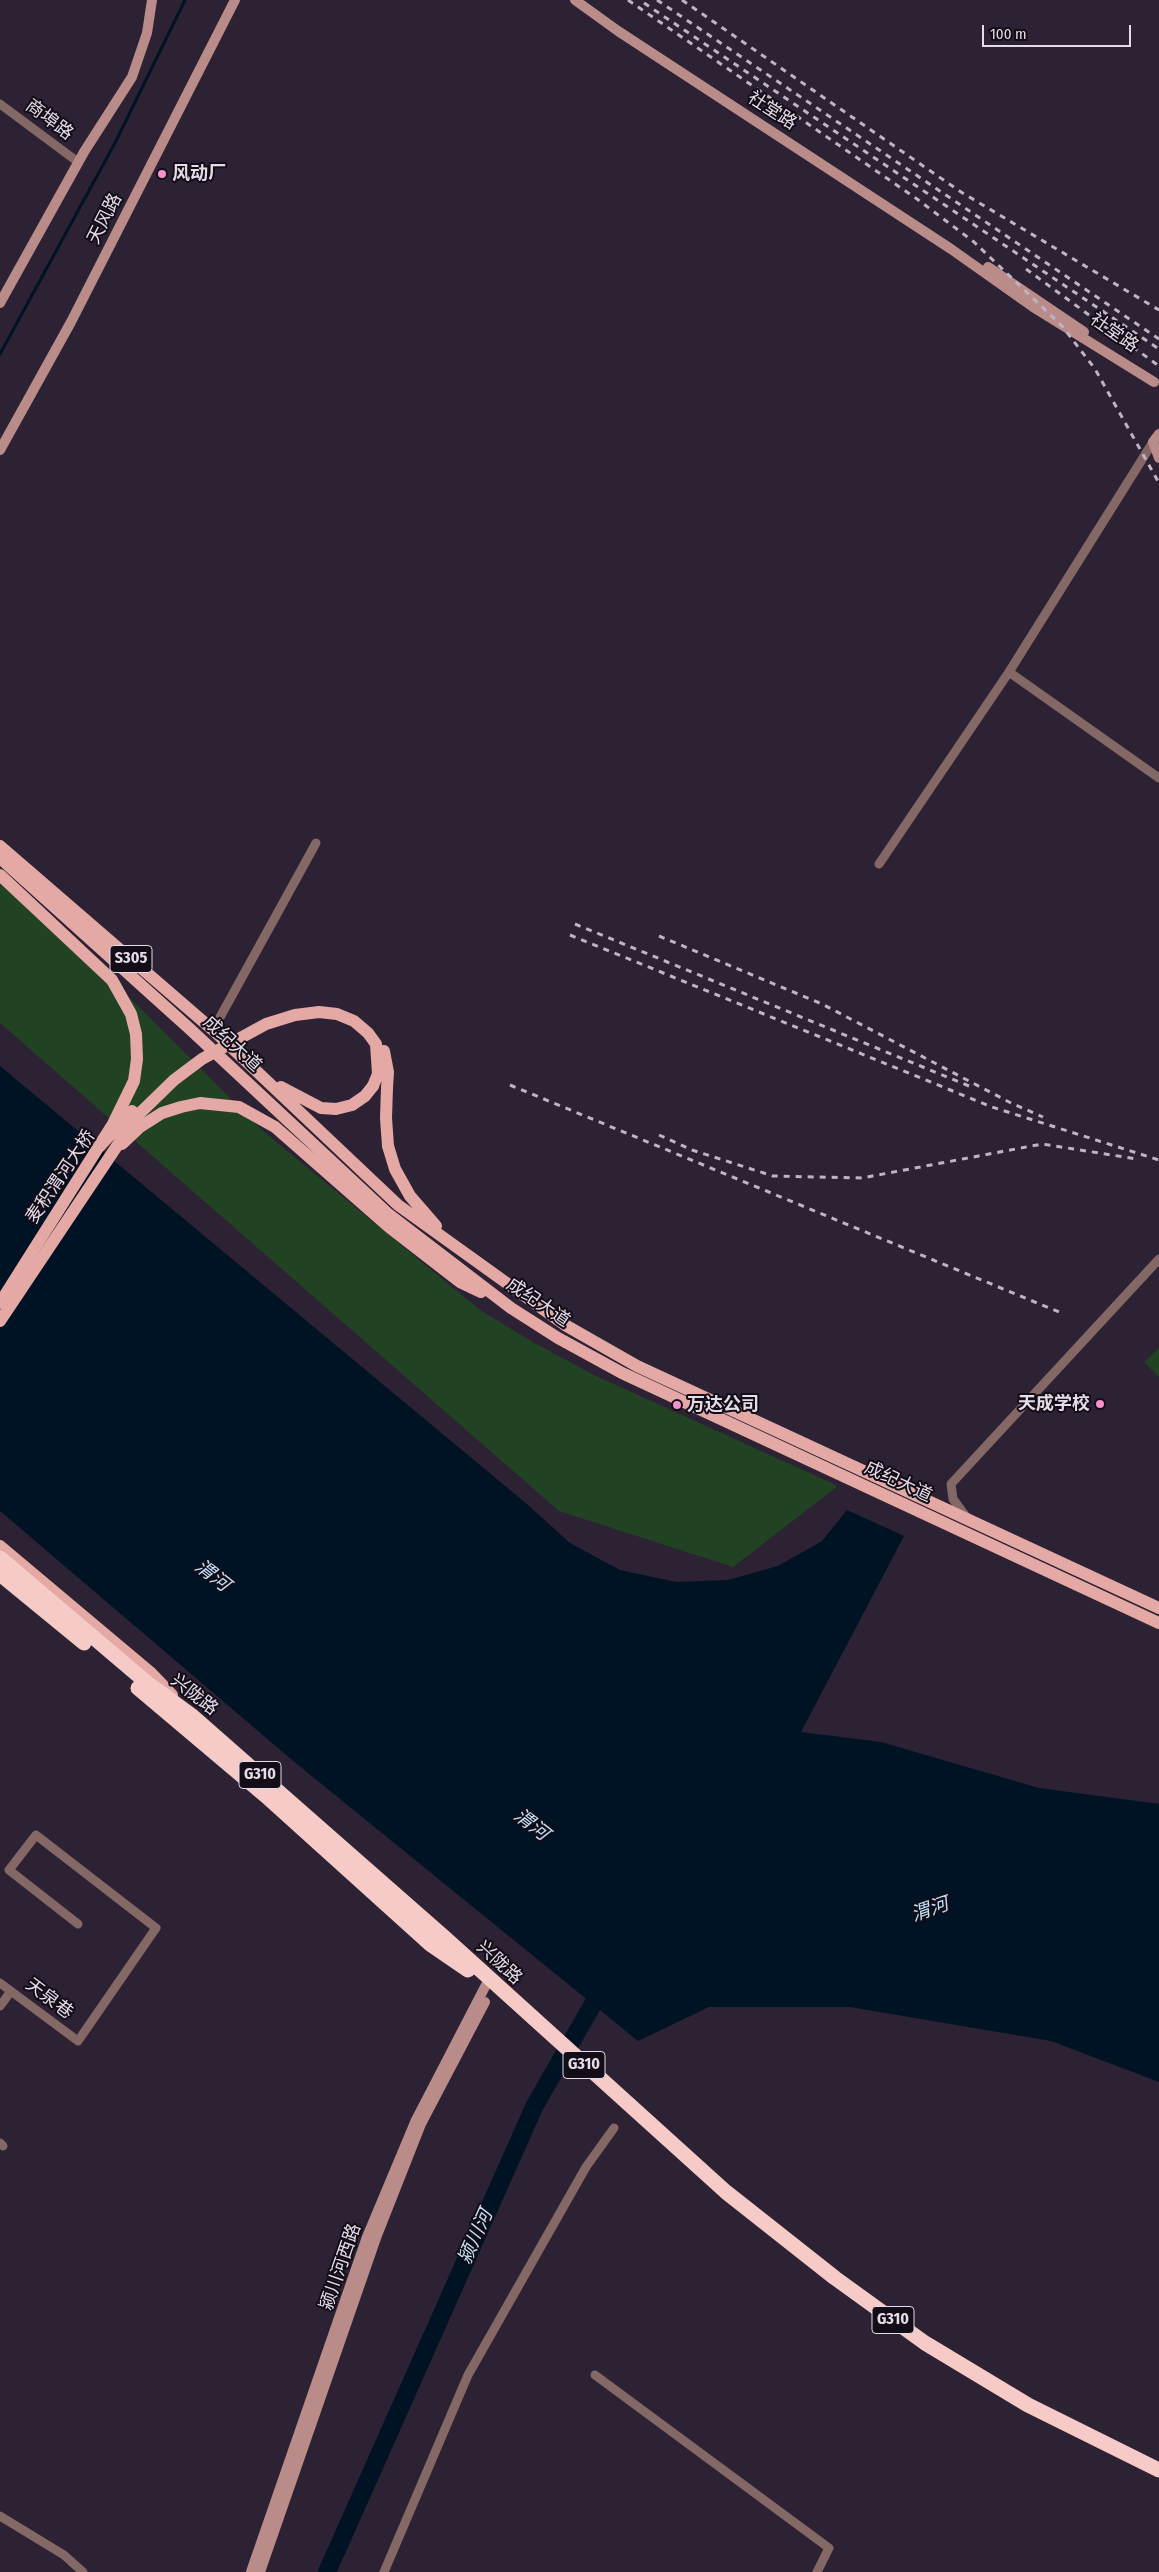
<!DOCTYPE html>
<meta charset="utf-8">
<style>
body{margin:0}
#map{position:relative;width:1159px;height:2572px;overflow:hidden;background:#2d2134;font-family:"Fira Sans Condensed",sans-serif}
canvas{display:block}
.scale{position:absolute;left:982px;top:25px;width:149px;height:22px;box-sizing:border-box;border:2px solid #e4dce9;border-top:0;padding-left:6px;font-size:15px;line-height:18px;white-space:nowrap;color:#e4dce9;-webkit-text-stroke:4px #120d16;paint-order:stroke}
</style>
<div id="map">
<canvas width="1159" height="2572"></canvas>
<div class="scale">100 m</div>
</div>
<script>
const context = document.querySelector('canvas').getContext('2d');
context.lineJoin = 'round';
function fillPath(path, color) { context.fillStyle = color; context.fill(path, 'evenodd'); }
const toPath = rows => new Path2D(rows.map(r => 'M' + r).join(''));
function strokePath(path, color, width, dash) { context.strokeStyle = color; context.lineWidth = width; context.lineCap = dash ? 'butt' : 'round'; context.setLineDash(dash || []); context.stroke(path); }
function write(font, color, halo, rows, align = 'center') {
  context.font = font + ' "Fira Sans Condensed","Noto Sans SC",sans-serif'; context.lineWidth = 4; context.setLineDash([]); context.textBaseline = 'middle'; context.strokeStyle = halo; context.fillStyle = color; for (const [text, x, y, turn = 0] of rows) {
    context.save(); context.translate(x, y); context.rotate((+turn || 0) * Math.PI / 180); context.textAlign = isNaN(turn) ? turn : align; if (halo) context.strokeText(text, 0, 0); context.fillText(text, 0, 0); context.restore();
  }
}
fillPath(toPath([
 [0,868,263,1131,480,1310,531,1341,594,1375,838,1486,733,1567,559,1511,0,1023],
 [1159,1348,1159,1377,1144,1362]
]), '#214324');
fillPath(toPath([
 [0,1066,528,1505,570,1543,620,1570,676,1582,728,1580,778,1566,822,1541,847,1510,904,1536,801,1732,881,1742,1039,1788,1159,1804,1159,2082,1051,2041,850,2007,709,2007,638,2041,292,1760,0,1511]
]), '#001325');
strokePath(toPath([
 [0,354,116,141,185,0]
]), '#001325', 3);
strokePath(toPath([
 [327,2572,535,2105,604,1985]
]), '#001325', 18);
strokePath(toPath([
 [0,104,78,162],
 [1009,672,1159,778],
 [879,864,1009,672,1153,442],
 [213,1030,316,843],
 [967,1518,953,1499,951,1484,1159,1259],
 [0,1983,78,2041,156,1928,36,1835,9,1870,78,1924],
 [0,2006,11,1991],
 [0,2143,3,2146],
 [595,2375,829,2548,817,2572],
 [0,2516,64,2555,83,2572],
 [384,2572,468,2375,586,2167,614,2128]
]), '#846865', 9);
strokePath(toPath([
 [575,0,618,31,951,249,1033,307,1154,382],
 [988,267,1084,332],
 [0,303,84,152,132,77,147,33,152,0],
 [1159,434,1153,442,1159,458],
 [0,450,71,322,235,0],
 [251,2572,367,2237,416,2120,487,1983],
 [260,2572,376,2238,421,2124,485,2002]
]), '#ba8c89', 10);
strokePath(toPath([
 [0,846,213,1030,398,1205,565,1325,637,1366,1159,1608],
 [0,858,191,1030,387,1213,511,1308,558,1338,622,1373,1159,1623],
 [0,875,112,980,131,1014,136,1034,137,1059,134,1081,113,1124,0,1303],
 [281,1087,321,1108,336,1109,352,1105,365,1096,373,1086],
 [387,1088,386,1118,388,1146,395,1169,410,1196,436,1226],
 [122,1144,140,1127,162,1113,181,1107,200,1103,239,1107,275,1127,389,1227,460,1282,481,1292],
 [0,1546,150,1672,172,1695]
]), '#e4a9a4', 12);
strokePath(toPath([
 [0,1558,146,1682,191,1715,445,1938,726,2192,835,2278,925,2343,1028,2405,1159,2470],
 [0,1574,84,1643],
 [138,1688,266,1796,430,1944,468,1970]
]), '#f6cbc7', 15);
strokePath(toPath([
 [628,0,917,199,974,242,1062,326,1095,369,1159,483],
 [657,0,1159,339],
 [682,0,961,192,1159,310],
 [644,3,1159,349],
 [1026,269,1159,366],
 [575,924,969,1086],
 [570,935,992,1107,1159,1160],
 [659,936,822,1004,1011,1103,1043,1117],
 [510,1085,1059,1312],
 [659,1135,692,1150,773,1176,862,1178,1042,1144,1137,1159]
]), '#bdb5c3', 3, [6, 6]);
strokePath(toPath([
 [384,1051,388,1072,387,1088],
 [100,1146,132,1111],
 [0,1321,137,1116,174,1080,202,1059,266,1024,295,1015,319,1012,337,1014,354,1021,368,1033,376,1044,378,1074,373,1086]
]), '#e4a9a4', 12);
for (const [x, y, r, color] of [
 [162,174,5,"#f890cc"],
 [1100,1404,5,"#f890cc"],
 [677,1405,5,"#f890cc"]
]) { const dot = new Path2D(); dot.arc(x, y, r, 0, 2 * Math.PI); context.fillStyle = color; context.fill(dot); strokePath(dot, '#120d16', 2); }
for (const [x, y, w] of [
 [131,959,42],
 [260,1775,42],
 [584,2065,42],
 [893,2320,42]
]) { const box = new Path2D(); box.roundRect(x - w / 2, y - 13.5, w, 27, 4); context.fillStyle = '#120d16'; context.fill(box); strokePath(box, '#e4dce9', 1); }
write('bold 16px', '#e4dce9', null, [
 ["S305",131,959],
 ["G310",260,1775],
 ["G310",584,2065],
 ["G310",893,2320]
]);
write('18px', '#e4dce9', '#120d16', [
 ["社堂路",772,111,33],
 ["商埠路",49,120,37],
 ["天风路",105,219,-63],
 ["社堂路",1114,333,35],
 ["成纪大道",232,1044,43],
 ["麦积渭河大桥",61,1177,-56],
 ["成纪大道",538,1303,34],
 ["成纪大道",898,1482,25],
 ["兴陇路",194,1695,38],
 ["兴陇路",499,1963,43],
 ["天泉巷",49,1999,37],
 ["颍川河西路",341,2267,-71]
]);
write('bold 18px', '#e4dce9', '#120d16', [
 ["风动厂",172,174],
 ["天成学校",1090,1404,"right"],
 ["万达公司",687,1405]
], 'left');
write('italic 19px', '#c2e0f7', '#120d16', [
 ["渭河",212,1576,38],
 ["渭河",531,1825,38],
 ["渭河",930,1910,-19],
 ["颍川河",476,2237,-66]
]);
</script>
